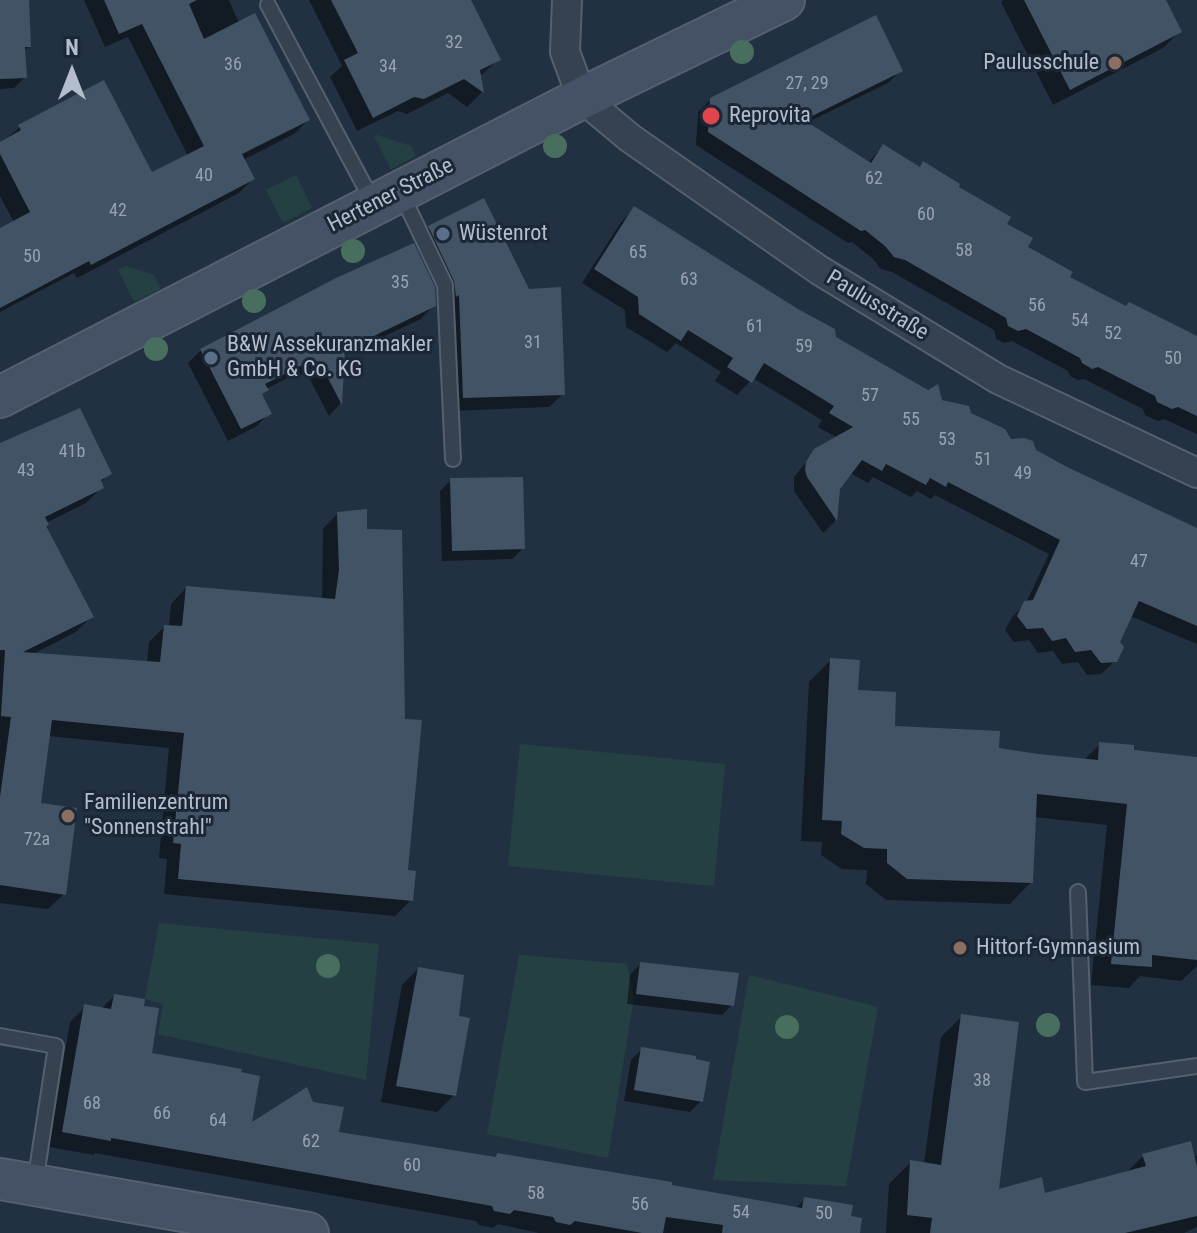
<!DOCTYPE html>
<meta charset="utf-8">
<style>
body{margin:0}
#map{position:relative;width:1197px;height:1233px;overflow:hidden;background:#223142;font-family:"Roboto Condensed",sans-serif}
canvas{display:block}
.north{position:absolute;left:32px;top:32px;width:80px;height:80px;-webkit-text-stroke:6px #1c2736;paint-order:stroke;rotate:0deg;font-size:22px;font-weight:700;line-height:32px;text-align:center;color:#b3bdcc}
.north::after{content:'';display:block;margin:auto;width:28px;height:36px;background:#b3bdcc;clip-path:polygon(50% 0,100% 100%,50% 72%,0 100%)}
</style>
<div id="map">
<canvas width="1197" height="1233"></canvas>
<div class="north">N</div>
</div>
<script>
const context = document.querySelector('canvas').getContext('2d');
context.lineJoin = 'round';
function fillPath(path, color) { context.fillStyle = color; context.fill(path, 'evenodd'); }
const toPath = rows => new Path2D(rows.map(r => 'M' + r).join(''));
function strokePath(path, color, width, dash) { context.strokeStyle = color; context.lineWidth = width; context.lineCap = dash ? 'butt' : 'round'; context.setLineDash(dash || []); context.stroke(path); }
function write(font, color, halo, rows, align = 'center') {
  context.font = font + ' "Roboto Condensed",sans-serif'; context.lineWidth = 6; context.setLineDash([]); context.textBaseline = 'middle'; context.strokeStyle = halo; context.fillStyle = color; for (const [text, x, y, turn = 0] of rows) {
    context.save(); context.translate(x, y); context.rotate((+turn || 0) * Math.PI / 180); context.textAlign = isNaN(turn) ? turn : align; if (halo) context.strokeText(text, 0, 0); context.fillText(text, 0, 0); context.restore();
  }
}
fillPath(toPath([
 [377,135,411,146,416,156,391,169,374,136],
 [296,175,312,208,283,223,266,190],
 [126,266,154,275,161,289,134,302,118,269],
 [520,744,725,764,714,886,508,866],
 [159,923,379,944,366,1080,158,1034,163,1004,145,999],
 [519,955,627,964,634,996,608,1158,487,1134],
 [749,975,878,1007,846,1186,713,1180]
]), '#254043');
fillPath(toPath([
 [0,0,27,0,29,46,24,51,25,77,14,88,0,89],
 [84,0,229,0,239,23,308,120,294,134,243,160,253,179,239,193,77,278,74,273,0,312,0,242,16,226,0,196,0,144,20,127,151,175,188,156,128,37,105,47],
 [309,0,468,0,499,59,479,77,482,92,467,107,448,93,407,114,398,111,357,131,330,77,342,66],
 [1003,0,1164,0,1180,31,1163,48,1053,105,1001,2],
 [901,70,888,83,806,123,868,163,883,146,918,169,956,187,1004,225,1025,248,1068,278,1125,308,1197,338,1197,434,1164,419,1158,421,1145,415,1143,409,1084,379,1078,380,1070,376,1068,371,1012,341,1004,343,996,339,994,330,892,272,881,269,873,259,852,242,848,243,696,145,698,112,711,99],
 [634,209,835,338,1197,546,1197,644,1130,616,1118,642,1115,661,1101,674,1087,675,1078,662,1062,664,1053,651,1038,653,1029,640,1014,642,1005,630,1012,617,1026,603,1049,554,935,495,931,499,917,491,911,497,873,477,868,483,850,473,838,488,835,521,823,533,794,491,794,477,815,451,838,438,818,427,822,420,753,378,737,395,715,381,721,372,676,343,667,352,626,327,625,310,582,283,621,222],
 [429,228,563,394,549,407,451,411,441,295,416,241],
 [434,305,421,319,342,356,340,404,329,416,306,372,301,375,299,372,266,389,261,396,269,413,257,426,228,441,188,363,201,350],
 [0,450,110,473,100,483,102,487,86,503,46,523,44,527,92,616,76,632,31,655,147,663,149,642,164,627,169,627,171,604,186,588,322,600,323,529,338,513,365,531,411,900,395,916,164,894,167,859,159,858,169,748,48,736,39,804,64,894,48,909,0,903],
 [451,480,523,548,512,559,442,561,440,491],
 [830,661,856,692,893,728,997,750,1084,760,1100,744,1131,752,1197,758,1197,966,1181,981,1140,976,1129,988,1091,985,1107,825,1034,817,1031,882,1010,904,886,900,866,884,867,870,842,869,821,855,822,842,801,841,809,682],
 [640,964,732,1005,722,1015,627,1004,630,975],
 [418,969,456,1018,454,1095,437,1112,381,1102,402,985],
 [114,996,149,1054,249,1126,312,1103,337,1134,494,1159,498,1155,795,1209,805,1199,846,1233,539,1233,498,1224,493,1228,479,1225,476,1221,95,1153,94,1155,49,1147,70,1022,85,1007,101,1009],
 [962,1016,996,1192,1044,1196,1126,1173,1143,1156,1197,1156,1197,1227,1184,1233,886,1233,889,1184,911,1162,924,1164,941,1037],
 [642,1049,701,1101,690,1112,624,1101,631,1060]
]), '#0007');
fillPath(toPath([
 [0,0,29,0,31,47,25,47,27,78,0,79],
 [104,0,197,0,189,4,204,39,255,13,310,120,242,154,255,179,91,265,89,261,0,308,0,228,30,212,0,154,0,142,21,130,18,125,104,80,152,172,204,146,142,24,119,34],
 [331,0,471,0,501,60,480,70,484,93,464,79,424,99,414,97,373,118,344,60,358,53],
 [1024,0,1166,0,1182,32,1070,90],
 [876,15,903,71,804,120,871,163,883,144,920,167,923,161,960,184,959,187,1011,217,1007,224,1033,238,1028,247,1073,272,1070,277,1126,306,1129,302,1197,336,1197,416,1178,407,1172,409,1157,402,1155,396,1098,367,1092,369,1082,363,1080,358,1026,329,1018,331,1008,326,1006,318,905,260,894,257,885,246,865,230,861,231,708,132,710,98],
 [484,198,529,289,561,287,565,395,463,398,459,295,456,297,454,281,428,226],
 [634,206,798,309,835,329,836,337,928,390,938,384,942,400,969,406,971,413,1005,429,1011,439,1024,438,1033,441,1036,450,1067,467,1197,528,1197,626,1139,601,1120,642,1124,647,1117,662,1101,663,1091,650,1075,652,1066,638,1052,641,1043,628,1027,629,1017,616,1024,601,1033,600,1060,540,948,482,946,487,930,478,926,485,886,464,882,471,862,460,840,489,837,521,807,477,805,470,806,462,814,449,853,427,829,413,834,406,764,363,752,383,727,367,733,358,688,330,681,341,639,314,638,297,594,269],
 [414,243,435,287,436,306,345,350,342,405,319,361,314,363,312,360,265,384,269,390,262,394,272,414,241,429,200,349,336,278],
 [80,408,112,474,101,480,104,488,45,517,49,525,46,526,94,617,23,652,160,662,164,625,182,626,186,586,335,599,339,570,337,512,367,509,367,529,402,530,405,719,422,720,408,870,416,871,413,901,178,879,181,844,173,843,184,733,52,720,41,803,77,808,66,895,0,885,0,797,11,717,1,716,5,650,0,650,0,443],
 [523,477,525,549,452,551,450,478],
 [830,658,860,660,858,690,896,692,895,726,1000,731,999,748,1038,754,1098,760,1099,742,1134,745,1134,750,1197,757,1197,960,1152,955,1152,967,1111,964,1127,804,1037,794,1033,883,907,879,887,863,887,849,864,848,841,834,842,821,822,820],
 [640,962,739,973,734,1006,636,994],
 [418,967,464,975,459,1016,470,1018,456,1096,396,1086],
 [114,994,145,999,144,1006,159,1008,152,1053,242,1069,241,1072,260,1076,252,1122,307,1087,313,1102,344,1107,339,1132,496,1157,497,1153,672,1182,672,1185,802,1208,804,1197,853,1205,851,1216,862,1218,860,1233,722,1233,723,1225,666,1217,663,1233,642,1233,575,1221,570,1225,556,1222,553,1217,514,1210,510,1214,494,1211,492,1206,304,1172,111,1138,111,1141,62,1132,84,1004,111,1009],
 [961,1014,1019,1022,999,1189,1042,1177,1045,1193,1146,1166,1142,1154,1191,1141,1197,1167,1197,1216,1125,1233,930,1233,932,1218,907,1215,910,1160,941,1165],
 [641,1047,696,1056,696,1059,710,1062,703,1102,634,1090]
]), '#435366');
const service = toPath([
 [268,5,374,204],
 [402,195,445,285,453,459],
 [1078,892,1085,1082,1197,1066],
 [0,1036,56,1046,35,1183]
]);
const minor = toPath([
 [567,0,565,52,582,98,630,138,819,270,998,379,1197,473]
]);
const secondary = toPath([
 [0,397,582,98,784,0],
 [0,1179,308,1233]
]);
strokePath(service, '#55606f', 18);
strokePath(minor, '#55606f', 32);
strokePath(secondary, '#55606f', 44);
strokePath(service, '#374251', 14);
strokePath(minor, '#374251', 28);
strokePath(secondary, '#455165', 40);
context.fillStyle = '#486e5d';
for (const [x, y] of [
 [742,52],
 [555,146],
 [353,251],
 [254,301],
 [156,349],
 [328,966],
 [1048,1025],
 [787,1027]
]) { context.beginPath(); context.arc(x, y, 12, 0, 2 * Math.PI); context.fill(); }
for (const [x, y, r, color] of [
 [1115,63,8,"#8d6e63"],
 [711,116,10,"#e0444e"],
 [443,234,8,"#5c6f8a"],
 [211,358,8,"#5c6f8a"],
 [68,816,8,"#8d6e63"],
 [960,948,8,"#8d6e63"]
]) { const dot = new Path2D(); dot.arc(x, y, r, 0, 2 * Math.PI); context.fillStyle = color; context.fill(dot); strokePath(dot, '#1c2736', 3); }
write('18px', '#97a2b2', null, [
 ["32",454,43],
 ["36",233,65],
 ["34",388,67],
 ["27, 29",807,84],
 ["40",204,176],
 ["62",874,179],
 ["42",118,211],
 ["60",926,215],
 ["58",964,251],
 ["65",638,253],
 ["50",32,257],
 ["63",689,280],
 ["35",400,283],
 ["56",1037,306],
 ["54",1080,321],
 ["61",755,327],
 ["52",1113,334],
 ["31",533,343],
 ["59",804,347],
 ["50",1173,359],
 ["57",870,396],
 ["55",911,420],
 ["53",947,440],
 ["41b",72,452],
 ["51",983,460],
 ["43",26,471],
 ["49",1023,474],
 ["47",1139,562],
 ["72a",37,840],
 ["38",982,1081],
 ["68",92,1104],
 ["66",162,1114],
 ["64",218,1121],
 ["62",311,1142],
 ["60",412,1166],
 ["58",536,1194],
 ["56",640,1205],
 ["54",741,1213],
 ["50",824,1214]
]);
write('22px', '#b3bdcc', '#1c2736', [
 ["Paulusschule",1099,63,"right"],
 ["Reprovita",729,116],
 ["Wüstenrot",459,234],
 ["B&W Assekuranzmakler",227,345],
 ["GmbH & Co. KG",227,370],
 ["Familienzentrum",84,803],
 ["\"Sonnenstrahl\"",84,828],
 ["Hittorf-Gymnasium",976,948]
], 'left');
write('22px', '#b3bdcc', '#1c2736', [
 ["Hertener Straße",391,196,-27],
 ["Paulusstraße",877,306,31]
]);
</script>
